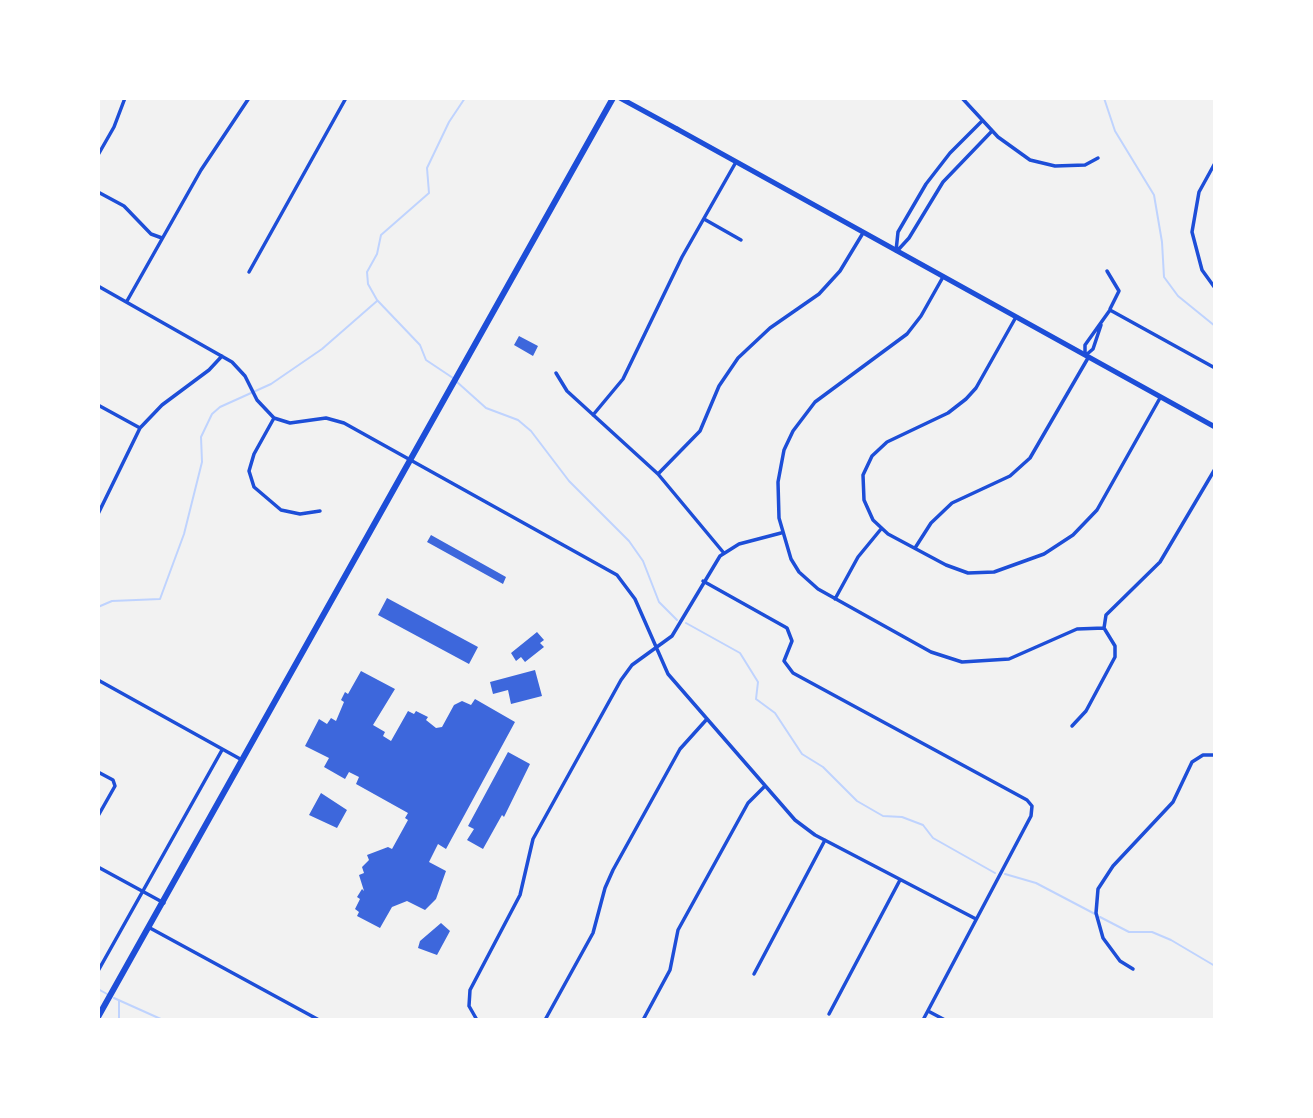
<!DOCTYPE html>
<style>
body{margin:0}
#map{position:relative;width:1313px;height:1118px;overflow:hidden;background:#f2f2f2;font-family:Barlow,sans-serif}
canvas{display:block}
.frame{position:absolute;inset:0;border:100px solid #fff;pointer-events:none}
</style>
<div id="map">
<canvas width="1313" height="1118"></canvas>
<div class="frame"></div>
</div>
<script>
const context = document.querySelector('canvas').getContext('2d');
context.lineJoin = 'round';
const toPath = rows => new Path2D(rows.map(r => 'M' + r).join(''));
function strokePath(path, color, width, dash) { context.strokeStyle = color; context.lineWidth = width; context.lineCap = dash ? 'butt' : 'round'; context.setLineDash(dash || []); context.stroke(path); }
function fillPath(path, color) { context.fillStyle = color; context.fill(path, 'evenodd'); }
strokePath(toPath([
 [1104,98,1115,131,1154,195,1162,242,1164,277,1178,296,1215,326],
 [453,378,426,360,420,345,377,300,368,284,367,272,377,254,381,235,429,193,427,168,449,122,465,98],
 [457,382,486,408,518,420,531,431,569,481,629,541,643,561,659,602,677,620],
 [98,607,112,601,160,599,184,534,202,462,201,437,212,414,220,407,271,384,322,349,377,301],
 [686,623,740,653,758,682,756,699,775,713,802,754,823,767,857,801,883,816,902,817,923,825,933,838,995,873],
 [1005,874,1036,883,1095,914],
 [1100,917,1129,932,1152,932,1171,940,1215,966],
 [98,989,107,994],
 [114,998,163,1020],
 [119,1001,119,1020]
]), '#bfd3fe', 2);
fillPath(toPath([
 [519,336,538,346,533,356,514,345],
 [431,535,506,577,503,584,427,542],
 [387,598,478,647,469,664,378,615],
 [537,632,544,640,540,643,544,647,525,662,521,657,516,661,511,653],
 [535,670,542,696,511,704,508,690,493,694,490,682],
 [361,671,395,689,373,725,385,732,383,736,391,741,408,711,414,714,416,711,428,717,426,720,436,728,442,727,454,705,462,701,471,705,475,699,515,722,446,849,438,844,429,862,446,871,436,899,425,910,407,901,392,907,380,928,357,916,359,912,355,909,360,899,357,897,362,889,364,891,359,875,364,873,362,867,369,860,367,855,388,847,392,849,408,820,405,818,408,813,356,784,359,777,349,772,345,779,324,767,329,758,305,746,319,719,327,724,331,718,336,721,344,702,341,700,345,692,348,694],
 [508,752,530,764,504,817,502,815,483,849,467,840,474,829,468,826],
 [321,793,347,810,337,828,309,815],
 [441,923,450,931,437,955,418,948,420,941]
]), '#3d67dc');
strokePath(toPath([
 [962,98,998,137,1030,160,1055,166,1085,165,1098,158],
 [98,155,114,127,125,98],
 [1215,163,1199,192,1192,232,1202,270,1215,288],
 [98,192,124,206,151,234,162,238],
 [704,219,741,240],
 [898,250,909,238,943,182,992,131],
 [896,251,898,232,926,184,950,153,982,121],
 [1107,271,1119,291,1110,309],
 [249,272,346,98],
 [943,277,921,316,907,334,815,402,793,431,784,450,778,482,779,518,791,559,799,572,818,589,931,652,962,662,1009,659,1077,629,1104,628],
 [98,286,232,362,245,376,257,400,274,418,290,423,326,418,344,423,617,575,635,599,668,674,795,820,815,835,976,919],
 [127,301,201,170,249,98],
 [1016,317,976,388,966,399,948,413,887,442,872,456,863,475,864,500,873,520,888,534,946,565,968,573,994,572,1044,554,1073,535,1097,510,1160,398],
 [1085,354,1085,345,1110,310,1215,368],
 [1086,355,1093,349,1101,325],
 [556,373,567,391,658,474,723,552],
 [98,405,140,428],
 [593,415,623,379,682,257,736,162],
 [274,418,254,454,249,471,254,487,281,510,300,514,320,511],
 [658,474,700,431,719,386,738,358,770,328,819,294,840,271,863,233],
 [98,514,140,428,162,405,209,370,222,356],
 [915,548,931,523,952,503,1010,476,1030,458,1088,358],
 [703,581,787,628,792,641,784,661,793,673,1027,800,1032,806,1031,816,923,1020],
 [835,599,858,557,881,529],
 [98,680,242,760],
 [1072,726,1086,711,1115,657,1115,646,1104,628,1106,615,1160,562,1215,469],
 [98,772,113,780,115,786,98,816],
 [98,867,164,903],
 [150,928,319,1020],
 [1133,969,1120,961,1103,938,1096,913,1098,889,1113,866,1173,802,1192,762,1203,755,1215,755],
 [98,971,222,750],
 [754,974,825,840],
 [928,1011,945,1020],
 [829,1014,900,880],
 [477,1020,469,1006,470,990,520,895,533,839,621,680,632,665,672,636,720,556,739,544,781,533],
 [545,1020,593,933,605,888,613,870,680,749,707,719],
 [643,1020,670,970,678,930,748,803,765,786]
]), '#1d4ed8', 3.5);
strokePath(toPath([
 [677,129,1215,427]
]), '#1d4ed8', 5);
strokePath(toPath([
 [620,98,677,129]
]), '#1d4ed8', 5);
strokePath(toPath([
 [98,1017,613,98]
]), '#1d4ed8', 6);
</script>
